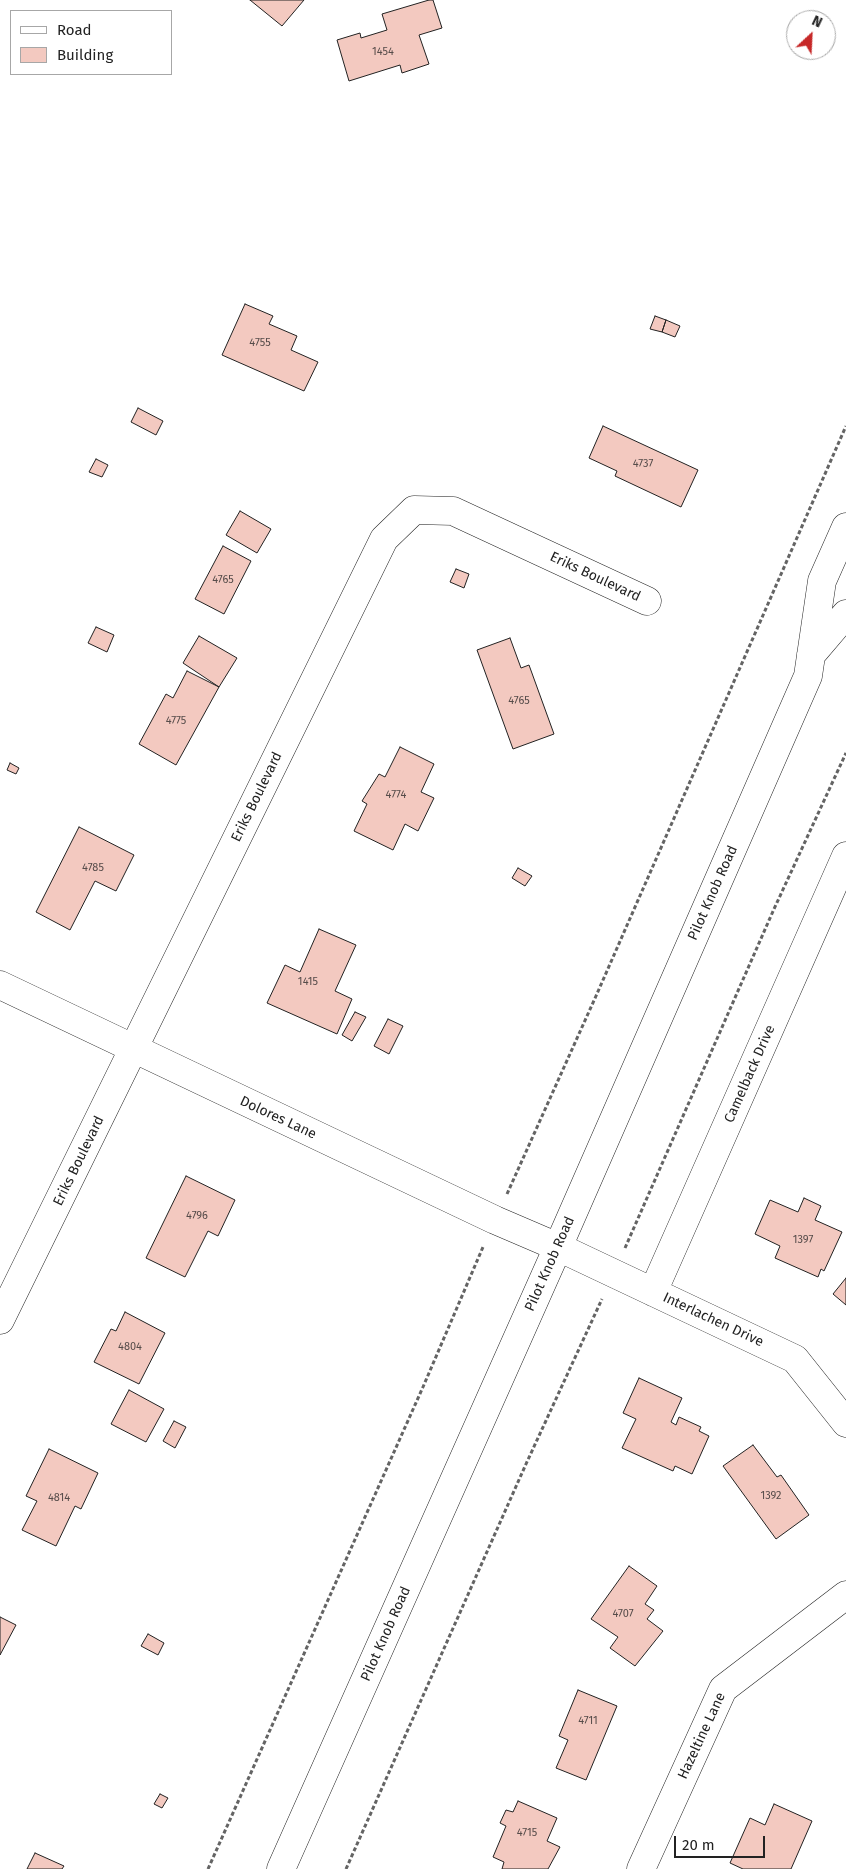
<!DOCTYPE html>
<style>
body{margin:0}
#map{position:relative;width:846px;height:1869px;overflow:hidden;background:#fff;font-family:"Fira Sans",sans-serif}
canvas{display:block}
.legend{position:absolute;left:10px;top:10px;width:162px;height:65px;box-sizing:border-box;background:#fff;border:1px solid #a7a7a7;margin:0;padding:6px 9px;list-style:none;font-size:15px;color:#222}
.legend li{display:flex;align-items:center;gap:10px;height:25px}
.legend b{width:25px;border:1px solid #a7a7a7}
.north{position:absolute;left:786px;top:10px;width:50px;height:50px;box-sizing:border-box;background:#fff;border:1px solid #a7a7a7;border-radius:50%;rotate:25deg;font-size:14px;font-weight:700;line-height:20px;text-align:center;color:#222}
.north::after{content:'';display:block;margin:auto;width:18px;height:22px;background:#c62828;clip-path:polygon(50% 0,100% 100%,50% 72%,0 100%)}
.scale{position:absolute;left:674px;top:1836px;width:91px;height:22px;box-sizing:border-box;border:2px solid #222;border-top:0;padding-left:6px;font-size:15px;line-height:18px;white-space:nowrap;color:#222;-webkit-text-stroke:4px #fff;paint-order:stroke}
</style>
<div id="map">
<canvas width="846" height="1869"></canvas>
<ul class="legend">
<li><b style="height:6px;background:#fff"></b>Road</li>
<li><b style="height:14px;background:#f3c9c0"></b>Building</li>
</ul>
<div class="north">N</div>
<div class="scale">20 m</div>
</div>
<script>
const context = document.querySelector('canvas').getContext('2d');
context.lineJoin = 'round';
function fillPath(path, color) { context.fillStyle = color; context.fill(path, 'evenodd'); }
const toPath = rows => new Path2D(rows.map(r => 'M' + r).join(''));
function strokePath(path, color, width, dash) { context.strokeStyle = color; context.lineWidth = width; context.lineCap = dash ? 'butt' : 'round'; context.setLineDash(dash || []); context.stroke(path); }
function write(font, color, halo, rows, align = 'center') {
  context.font = font + ' "Fira Sans",sans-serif'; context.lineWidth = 4; context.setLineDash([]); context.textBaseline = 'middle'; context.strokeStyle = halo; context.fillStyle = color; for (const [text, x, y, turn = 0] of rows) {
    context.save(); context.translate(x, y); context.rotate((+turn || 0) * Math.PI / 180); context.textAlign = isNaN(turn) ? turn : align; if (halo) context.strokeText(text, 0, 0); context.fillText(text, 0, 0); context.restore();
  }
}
const building = toPath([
 [250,0,304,0,282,26,250,0],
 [429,0,433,0,442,28,419,35,429,64,402,73,400,65,349,81,337,40,360,33,361,38,387,30,382,14,429,0],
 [245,304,273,316,269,324,297,336,291,350,318,362,304,391,222,355,245,304],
 [655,316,666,320,662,332,650,329,655,316],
 [666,320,680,326,675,337,662,332,666,320],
 [138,408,163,421,156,435,131,422,138,408],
 [603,426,698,470,681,507,615,476,617,471,589,458,603,426],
 [96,459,108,465,102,477,89,472,96,459],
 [240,511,271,529,257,553,226,535,240,511],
 [223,546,251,561,224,614,195,599,223,546],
 [456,569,469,574,464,588,450,582,456,569],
 [96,627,114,635,107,652,88,643,96,627],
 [199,636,237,658,219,687,183,663,199,636],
 [510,638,521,668,529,665,554,734,513,749,477,650,510,638],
 [187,671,219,687,176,765,139,744,166,694,173,698,187,671],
 [400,747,434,764,421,792,434,798,418,831,405,824,393,850,354,831,367,804,362,801,379,774,385,777,400,747],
 [10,763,19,768,16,774,7,770,10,763],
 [79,827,134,855,116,891,95,881,70,930,36,912,79,827],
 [518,868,532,876,525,886,512,878,518,868],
 [319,929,356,945,335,991,352,999,337,1034,267,1003,285,965,300,972,319,929],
 [355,1012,366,1017,352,1041,342,1035,355,1012],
 [388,1019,403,1026,389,1054,374,1046,388,1019],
 [186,1176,235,1200,218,1236,208,1231,185,1277,146,1258,186,1176],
 [804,1198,821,1206,815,1220,842,1232,824,1271,821,1269,818,1277,775,1258,780,1246,755,1234,770,1200,798,1212,804,1198],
 [846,1278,846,1305,833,1294,846,1278],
 [125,1312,165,1333,139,1384,94,1362,111,1329,116,1331,125,1312],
 [639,1378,682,1398,671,1422,676,1425,679,1417,701,1427,699,1431,709,1436,692,1474,675,1466,673,1471,622,1448,636,1419,623,1413,639,1378],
 [129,1390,164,1409,146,1442,111,1424,129,1390],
 [174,1421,186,1427,175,1448,163,1441,174,1421],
 [753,1445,777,1477,781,1475,809,1515,776,1539,723,1466,753,1445],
 [49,1449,98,1473,81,1509,75,1506,56,1546,22,1530,37,1501,26,1496,49,1449],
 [629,1566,657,1586,645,1604,654,1610,647,1619,663,1631,635,1666,610,1648,618,1637,591,1619,629,1566],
 [0,1617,16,1625,0,1655,0,1617],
 [148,1634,164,1643,158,1655,141,1646,148,1634],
 [578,1690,617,1706,586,1780,556,1768,568,1740,559,1736,578,1690],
 [160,1794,168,1798,162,1808,154,1804,160,1794],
 [518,1801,557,1818,547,1841,560,1847,548,1869,502,1869,504,1862,493,1857,506,1826,500,1823,506,1810,513,1812,518,1801],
 [774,1804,812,1821,791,1869,743,1869,730,1863,750,1818,765,1825,774,1804],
 [35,1853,64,1866,62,1869,27,1869,35,1853]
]);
fillPath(building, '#f3c9c0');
strokePath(building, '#222', 1);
const street = toPath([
 [0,985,495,1220,558,1247,795,1359,846,1423],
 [653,1292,846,856],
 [0,1320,384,539,414,510,453,511,647,601],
 [641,1869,723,1689,846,1595]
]);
const secondary = toPath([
 [811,655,846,614],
 [281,1869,558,1247,808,676,822,581,846,527]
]);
strokePath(street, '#222', 29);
strokePath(secondary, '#222', 29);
strokePath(toPath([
 [507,1194,596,996,846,426],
 [625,1248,774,909,846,753],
 [208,1869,423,1387,483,1247],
 [346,1869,526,1464,602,1299]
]), '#646464', 3, [4, 2.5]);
strokePath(street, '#fff', 28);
strokePath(secondary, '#fff', 28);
write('11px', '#564c4a', null, [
 ["1454",383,52],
 ["4755",260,343],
 ["4737",643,464],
 ["4765",223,580],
 ["4765",519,701],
 ["4775",176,721],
 ["4774",396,795],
 ["4785",93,868],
 ["1415",308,982],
 ["4796",197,1216],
 ["1397",803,1240],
 ["4804",130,1347],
 ["1392",771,1496],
 ["4814",59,1498],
 ["4707",623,1614],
 ["4711",588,1721],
 ["4715",527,1833]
]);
write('14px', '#222', '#fff', [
 ["Eriks Boulevard",595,577,25],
 ["Eriks Boulevard",257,797,-64],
 ["Pilot Knob Road",713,893,-66],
 ["Camelback Drive",750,1074,-66],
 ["Dolores Lane",278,1118,25],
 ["Eriks Boulevard",79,1161,-64],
 ["Pilot Knob Road",550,1264,-66],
 ["Interlachen Drive",713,1320,25],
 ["Pilot Knob Road",386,1634,-66],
 ["Hazeltine Lane",702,1736,-65]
]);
</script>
